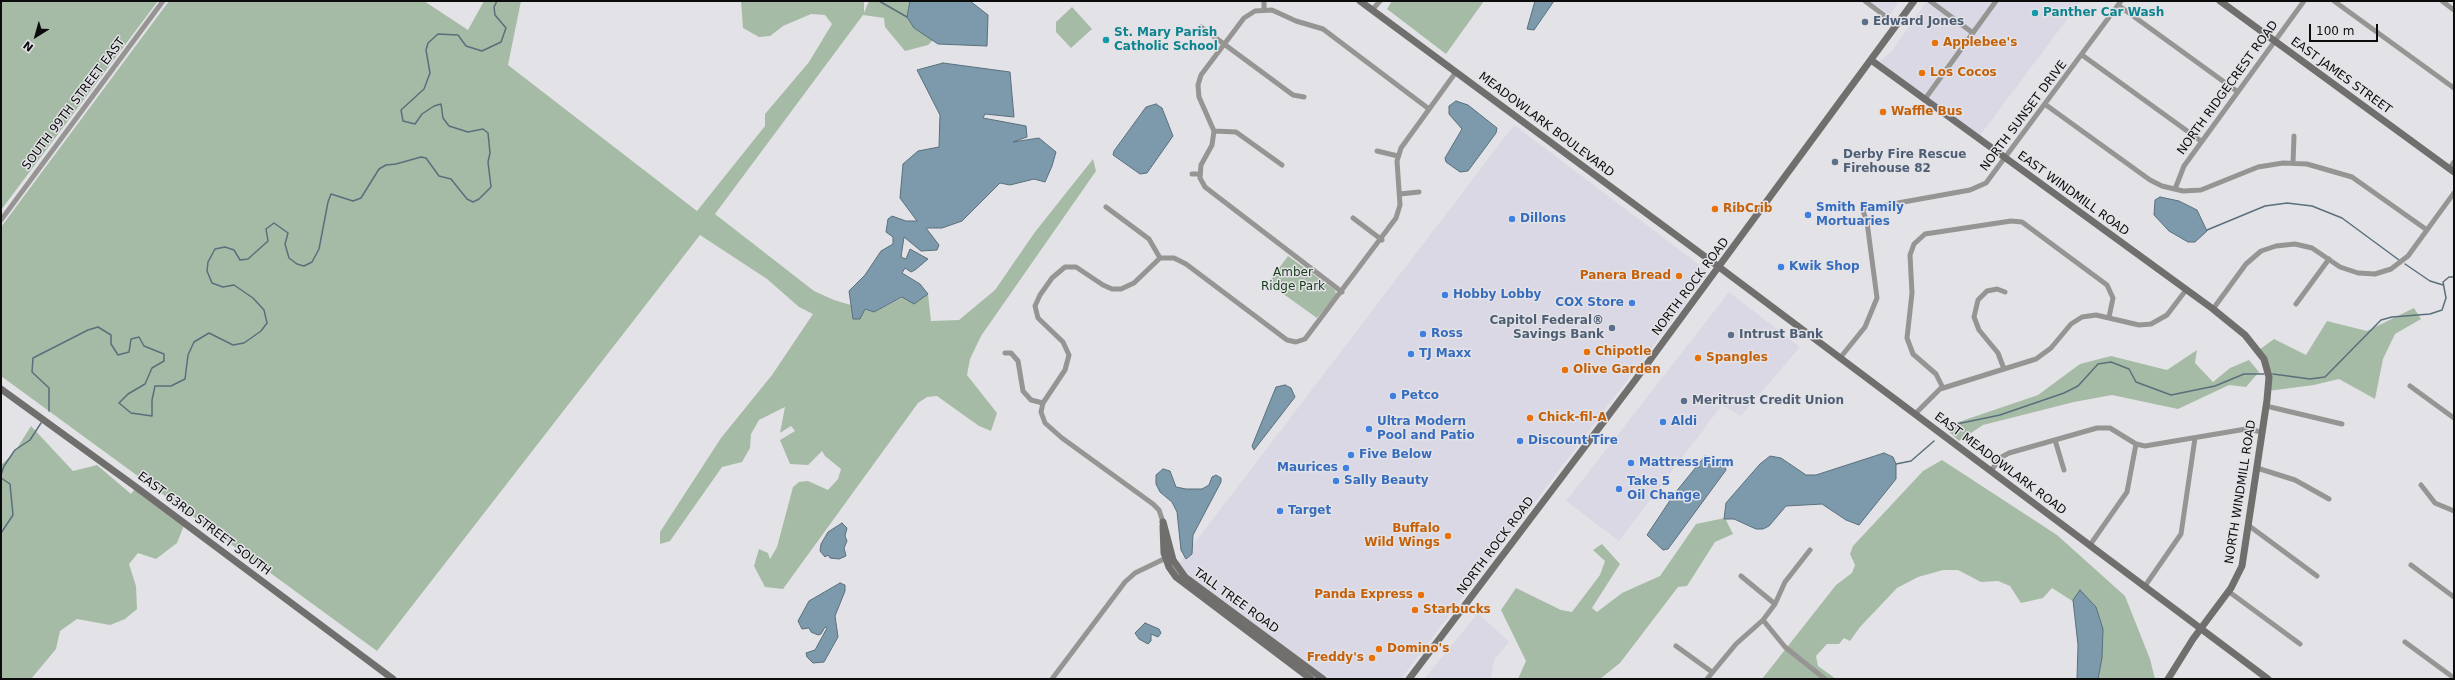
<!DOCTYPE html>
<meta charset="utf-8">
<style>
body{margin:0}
#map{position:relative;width:2455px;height:680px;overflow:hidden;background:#e3e3e7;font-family:"DejaVu Sans",sans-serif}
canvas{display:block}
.frame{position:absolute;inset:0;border:2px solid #0c0c0d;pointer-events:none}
.north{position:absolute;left:16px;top:16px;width:40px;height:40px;-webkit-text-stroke:3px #e3e3e7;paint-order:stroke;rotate:217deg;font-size:11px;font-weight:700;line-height:16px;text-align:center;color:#0c0c0d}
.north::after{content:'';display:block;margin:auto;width:14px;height:18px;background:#0c0c0d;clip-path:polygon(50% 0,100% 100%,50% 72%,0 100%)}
.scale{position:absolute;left:2309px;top:24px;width:69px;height:18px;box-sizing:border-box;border:2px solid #0c0c0d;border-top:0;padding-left:5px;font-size:12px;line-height:14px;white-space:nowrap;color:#0c0c0d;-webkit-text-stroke:3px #e3e3e7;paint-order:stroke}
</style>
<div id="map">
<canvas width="2455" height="680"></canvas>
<div class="frame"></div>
<div class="north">N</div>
<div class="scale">100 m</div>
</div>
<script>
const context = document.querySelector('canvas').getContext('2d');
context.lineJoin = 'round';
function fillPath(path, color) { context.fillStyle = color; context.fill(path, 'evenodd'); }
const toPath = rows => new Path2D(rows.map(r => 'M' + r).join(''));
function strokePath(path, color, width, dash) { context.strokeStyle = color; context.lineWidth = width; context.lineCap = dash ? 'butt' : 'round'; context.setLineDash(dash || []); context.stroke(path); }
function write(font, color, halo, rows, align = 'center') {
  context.font = font + ' "DejaVu Sans",sans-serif'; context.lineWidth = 3; context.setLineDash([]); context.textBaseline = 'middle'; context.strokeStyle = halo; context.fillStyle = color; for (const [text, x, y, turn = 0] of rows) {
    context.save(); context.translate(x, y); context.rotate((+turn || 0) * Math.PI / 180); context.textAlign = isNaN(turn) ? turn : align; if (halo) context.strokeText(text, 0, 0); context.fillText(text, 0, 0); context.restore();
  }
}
fillPath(toPath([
 [1870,1,1899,1,1890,15],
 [1927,1,2081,1,1978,138,1878,63,1891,52],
 [1514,125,1709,272,1401,679,1323,679,1177,566],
 [1729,292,1800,347,1741,416,1722,405,1619,541,1566,501],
 [1478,613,1509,642,1494,660,1491,679,1424,679]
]), '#dad8e4');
fillPath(toPath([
 [1,1,158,1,1,210],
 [169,1,424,1,468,30,484,1,521,1,508,65,697,211,765,126,765,114,809,62,832,24,825,15,811,14,783,26,770,36,759,37,743,28,741,1,864,1,864,13,869,1,910,1,914,28,933,40,928,45,905,51,885,27,884,18,863,15,715,214,814,291,834,300,874,312,910,294,928,294,931,321,959,320,995,290,1035,232,1093,159,1096,171,981,336,970,359,967,375,997,413,991,431,979,426,937,396,927,397,918,403,783,589,765,587,754,566,759,549,768,553,770,559,777,547,793,487,799,482,808,481,828,490,838,479,841,469,825,456,822,451,808,465,790,464,780,440,795,431,791,426,780,433,785,407,759,420,751,434,750,448,742,462,722,467,670,541,660,544,660,532,721,438,772,375,813,314,799,307,767,279,700,235,377,651,1,376,1,227],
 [1392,1,1484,1,1446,54,1387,9],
 [1072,7,1092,29,1071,48,1056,32,1056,22],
 [1288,256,1335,290,1336,295,1317,318,1268,283],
 [2414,308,2421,319,2395,334,2383,359,2375,399,2339,379,2314,385,2268,391,2269,377,2259,350,2274,339,2306,355,2327,321,2367,331],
 [2197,350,2195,363,2213,382,2230,368,2249,360,2259,372,2246,387,2229,385,2178,409,2112,395,2074,402,1983,425,1959,441,1944,427,2038,395,2080,364,2111,356,2167,370],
 [31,426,73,471,97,465,131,494,136,487,185,523,177,543,156,559,138,553,129,564,136,586,137,609,125,619,110,625,77,619,60,631,56,649,31,679,1,679,1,465,14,453],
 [1942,460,2057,535,2125,596,2150,659,2155,679,2078,679,2078,630,2074,602,2052,588,2043,598,2021,603,2010,586,1998,581,1981,582,1958,570,1943,570,1918,577,1897,588,1860,627,1850,641,1844,638,1839,644,1827,644,1816,656,1818,666,1836,679,1762,679,1836,585,1852,573,1855,565,1850,554,1853,546,1923,471],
 [1725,518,1733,534,1715,542,1687,586,1678,587,1620,663,1600,679,1518,679,1526,661,1501,610,1516,588,1561,610,1572,612,1600,575,1605,561,1593,550,1602,544,1620,564,1592,608,1597,612,1622,593,1660,576,1696,524]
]), '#a6bba5');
const water = toPath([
 [910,1,970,1,988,15,987,46,938,44,914,28,907,17,910,1],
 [1535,1,1554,1,1534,30,1527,29,1535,1],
 [943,63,1010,72,1014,117,985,114,983,118,1026,126,1027,137,1013,142,1039,138,1056,152,1052,166,1045,182,1034,179,1010,185,1000,183,962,221,942,228,926,228,939,245,937,250,921,251,904,237,901,257,906,259,910,249,928,259,915,270,911,272,905,268,902,273,920,284,928,294,914,304,902,297,874,312,865,309,860,319,853,319,849,291,865,275,881,251,893,244,893,237,886,232,888,219,892,216,906,221,917,221,900,198,903,164,918,151,939,147,940,115,917,70,943,63],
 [1456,101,1468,105,1497,128,1496,133,1468,171,1460,172,1446,162,1445,158,1462,129,1449,114,1449,106,1456,101],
 [1156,104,1162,108,1173,136,1147,173,1140,174,1113,155,1114,151,1146,107,1156,104],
 [2160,197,2179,201,2197,210,2207,231,2195,242,2188,242,2169,231,2154,215,2155,200,2160,197],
 [1285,385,1291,388,1295,397,1254,450,1252,446,1276,387,1285,385],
 [1884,453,1893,457,1896,464,1896,479,1859,525,1846,520,1822,504,1786,506,1769,526,1763,529,1756,529,1734,519,1724,519,1726,503,1732,496,1760,464,1770,456,1781,458,1806,475,1816,475,1884,453],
 [1705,456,1725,465,1726,470,1668,549,1663,550,1647,535,1675,493,1705,456],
 [1163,469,1170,471,1176,487,1186,489,1202,489,1209,485,1212,477,1216,475,1221,478,1221,482,1193,535,1192,554,1186,559,1181,550,1177,512,1172,502,1160,492,1156,484,1156,475,1163,469],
 [842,523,847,528,845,536,847,541,844,548,846,556,839,559,830,558,828,555,825,557,820,551,821,544,828,532,842,523],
 [840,583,845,585,845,591,835,616,838,637,824,662,813,663,807,657,806,653,815,650,827,628,825,627,821,634,818,635,811,632,809,628,802,629,798,621,809,601,840,583],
 [2080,590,2096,607,2103,629,2102,658,2098,679,2077,679,2078,645,2073,600,2080,590],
 [1145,623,1159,629,1161,633,1158,637,1151,634,1151,641,1148,644,1139,639,1135,633,1145,623]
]);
fillPath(water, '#7c9aac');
strokePath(water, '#5a6f7c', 1);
strokePath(toPath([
 [879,1,907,17],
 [2207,230,2265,206,2287,203,2312,206,2342,218,2399,260],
 [2405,264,2430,281,2443,285],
 [2273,374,2310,379,2325,377,2381,320,2392,317,2430,314,2442,310,2446,298,2443,282,2449,277,2454,277],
 [49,411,49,388,32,372,33,358,88,330,98,327,111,335,111,344,118,355,129,352,131,339,139,337,144,346,164,354,164,361,152,368,145,384,128,394,119,403,131,413,152,416,152,400,155,386,171,386,185,379,188,355,194,342,209,333,233,345,244,343,261,331,267,323,264,310,253,298,234,285,223,287,212,283,207,271,208,262,215,249,225,247,234,250,240,260,248,259,268,241,266,229,274,223,288,233,285,244,289,258,297,264,304,266,312,262,319,249,328,202,331,194,353,201,361,198,379,169,386,165,396,164,421,157,426,158,439,176,451,179,467,199,473,202,479,199,491,187,488,162,490,153,488,133,483,129,468,132,449,126,443,118,441,104,434,106,422,114,415,124,403,121,401,110,424,89,430,73,426,50,428,43,438,34,458,35,466,46,482,51,501,42,506,28,495,15,494,7,497,1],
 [1947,426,2000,415,2064,393,2078,386,2098,364,2111,362,2129,369,2136,382,2171,395,2215,386,2244,374,2264,374],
 [1896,464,1911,461,1934,441],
 [1,475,4,466,15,450,30,440,41,423],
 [1,478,10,484,13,515,1,533]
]), '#5a6f7c', 1.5);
strokePath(toPath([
 [1264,1,1264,9],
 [1865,1,1897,25],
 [1930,1,1973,33],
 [2334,1,2454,88],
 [2442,1,2454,10],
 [2118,5,2238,92],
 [1372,10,1380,1],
 [1201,27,1293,95,1304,97],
 [2082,55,2201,141],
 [1925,99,1996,1],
 [2046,105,2150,180,2162,186,2183,191,2201,190,2258,167,2283,163,2307,164,2352,177,2427,230],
 [1214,131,1236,132,1282,165],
 [1377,151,1398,156],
 [2293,163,2294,136],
 [2449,169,2454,162],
 [1192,174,1200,174],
 [2175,189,2184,166,2304,1],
 [1400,194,1419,192],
 [1106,207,1149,239,1160,258],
 [1353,218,1382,240],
 [1,220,163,1],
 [1160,258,1174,258,1186,264,1287,340,1296,342,1305,339,1396,218,1400,205,1397,161,1401,148,1456,72],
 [1160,258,1134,283,1121,289,1112,289,1103,285,1076,267,1065,267,1052,278,1040,295,1035,306,1038,318,1063,342,1069,355,1065,370,1043,403,1041,412,1045,423,1062,438,1153,504,1159,510,1163,522],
 [1342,292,1205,187,1200,178,1201,165,1212,145,1214,131,1199,97,1198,85,1201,75,1244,18,1255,11,1272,10,1296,21,1323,29,1429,109],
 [2296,304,2329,259],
 [2213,309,2246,264,2261,251,2276,246,2295,244,2312,248,2340,267,2358,273,2375,274,2391,269,2408,256,2454,193],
 [1005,353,1011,353,1018,361,1023,391,1031,400,1043,403],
 [1840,358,1865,327,1877,298,1867,222,1862,208,1870,208,1970,190,1986,183,2121,1],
 [2004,369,1998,353,1979,330,1974,317,1978,300,1987,291,1997,289,2005,292],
 [2410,386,2454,418],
 [1943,388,1936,374,1913,354,1907,338,1912,293,1910,255,1914,244,1925,234,2011,221,2022,222,2107,285,2113,298,2109,317],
 [2266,406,2342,424],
 [1915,414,1940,389,2036,359,2051,348,2071,324,2082,317,2096,315,2139,325,2151,324,2167,315,2186,290],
 [2055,440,2064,470],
 [2257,468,2295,480,2329,499],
 [1991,471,2000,458,2009,453,2097,428,2110,428,2136,444,2145,446,2246,429,2262,432],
 [2421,485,2435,503,2454,511],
 [2248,525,2317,576],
 [2090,545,2127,492,2136,444],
 [2411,565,2454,597],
 [1741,576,1775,604],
 [2145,586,2181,534,2195,438],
 [2228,591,2300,644],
 [1763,620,1785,647,1825,679],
 [2405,642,2454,678],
 [1676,646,1712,672],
 [1052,679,1125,582,1135,573,1166,558],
 [1707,679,1736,644,1763,620,1775,604,1785,582,1810,550]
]), '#969593', 5);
strokePath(toPath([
 [1360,1,1719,267,2268,679],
 [2220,1,2454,172],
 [1871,60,2213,309,2245,335,2264,359,2269,377,2267,400,2242,566,2231,588,2193,639,2168,679],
 [1,389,136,487,393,679],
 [1163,522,1173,560,1185,577,1323,679],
 [1163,526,1164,553,1169,567,1176,577,1311,679],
 [1409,679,1636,379,1914,1]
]), '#706f6d', 7);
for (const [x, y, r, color] of [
 [2035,13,4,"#0f9aa8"],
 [1865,22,4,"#5c6f8a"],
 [1106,40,4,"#0f9aa8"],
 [1935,43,4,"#e8710a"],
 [1922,73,4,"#e8710a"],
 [1883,112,4,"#e8710a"],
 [1835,162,4,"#5c6f8a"],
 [1715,209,4,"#e8710a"],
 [1808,215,4,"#3f7fe0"],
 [1512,219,4,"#3f7fe0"],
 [1781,267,4,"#3f7fe0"],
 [1679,276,4,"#e8710a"],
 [1445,295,4,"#3f7fe0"],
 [1632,303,4,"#3f7fe0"],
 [1612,328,4,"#5c6f8a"],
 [1423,334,4,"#3f7fe0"],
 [1731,335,4,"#5c6f8a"],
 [1587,352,4,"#e8710a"],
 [1411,354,4,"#3f7fe0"],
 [1698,358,4,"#e8710a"],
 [1565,370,4,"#e8710a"],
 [1393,396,4,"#3f7fe0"],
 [1684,401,4,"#5c6f8a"],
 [1530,418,4,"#e8710a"],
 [1663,422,4,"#3f7fe0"],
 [1369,429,4,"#3f7fe0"],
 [1520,441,4,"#3f7fe0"],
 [1351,455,4,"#3f7fe0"],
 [1631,463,4,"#3f7fe0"],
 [1346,468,4,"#3f7fe0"],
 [1336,481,4,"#3f7fe0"],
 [1619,489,4,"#3f7fe0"],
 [1280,511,4,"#3f7fe0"],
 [1448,536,4,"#e8710a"],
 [1421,595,4,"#e8710a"],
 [1415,610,4,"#e8710a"],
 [1379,649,4,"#e8710a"],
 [1372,658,4,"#e8710a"]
]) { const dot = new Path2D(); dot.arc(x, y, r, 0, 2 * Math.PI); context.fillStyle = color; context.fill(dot); strokePath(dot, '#e3e3e7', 1.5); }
write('bold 12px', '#0d838f', '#e3e3e7', [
 ["Panther Car Wash",2043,13],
 ["St. Mary Parish",1114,33],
 ["Catholic School",1114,47]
], 'left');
write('bold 12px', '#4e5e75', '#e3e3e7', [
 ["Edward Jones",1873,22],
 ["Derby Fire Rescue",1843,155],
 ["Firehouse 82",1843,169],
 ["Capitol Federal®",1604,321,"right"],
 ["Savings Bank",1604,335,"right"],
 ["Intrust Bank",1739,335],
 ["Meritrust Credit Union",1692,401]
], 'left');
write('bold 12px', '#c56008', '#e3e3e7', [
 ["Applebee's",1943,43],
 ["Los Cocos",1930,73],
 ["Waffle Bus",1891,112],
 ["RibCrib",1723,209],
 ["Panera Bread",1671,276,"right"],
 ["Chipotle",1595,352],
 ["Spangles",1706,358],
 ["Olive Garden",1573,370],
 ["Chick-fil-A",1538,418],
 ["Buffalo",1440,529,"right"],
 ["Wild Wings",1440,543,"right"],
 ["Panda Express",1413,595,"right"],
 ["Starbucks",1423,610],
 ["Domino's",1387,649],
 ["Freddy's",1364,658,"right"]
], 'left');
write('12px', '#0c0c0d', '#e3e3e7', [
 ["EAST JAMES STREET",2341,76,36],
 ["NORTH RIDGECREST ROAD",2228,88,-54],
 ["SOUTH 99TH STREET EAST",74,104,-53],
 ["NORTH SUNSET DRIVE",2024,116,-53],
 ["MEADOWLARK BOULEVARD",1546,125,37],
 ["EAST WINDMILL ROAD",2073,194,36],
 ["NORTH ROCK ROAD",1691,287,-53],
 ["EAST MEADOWLARK ROAD",2000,464,37],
 ["NORTH WINDMILL ROAD",2241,492,-81],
 ["EAST 63RD STREET SOUTH",204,524,37],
 ["NORTH ROCK ROAD",1496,546,-53],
 ["TALL TREE ROAD",1236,601,36]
]);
write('bold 12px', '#366cbe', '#e3e3e7', [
 ["Smith Family",1816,208],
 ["Mortuaries",1816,222],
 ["Dillons",1520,219],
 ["Kwik Shop",1789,267],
 ["Hobby Lobby",1453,295],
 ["COX Store",1624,303,"right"],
 ["Ross",1431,334],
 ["TJ Maxx",1419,354],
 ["Petco",1401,396],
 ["Ultra Modern",1377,422],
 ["Pool and Patio",1377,436],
 ["Aldi",1671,422],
 ["Discount Tire",1528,441],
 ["Five Below",1359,455],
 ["Mattress Firm",1639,463],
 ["Maurices",1338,468,"right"],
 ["Sally Beauty",1344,481],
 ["Take 5",1627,482],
 ["Oil Change",1627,496],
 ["Target",1288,511]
], 'left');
write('12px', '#163b18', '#e3e3e7', [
 ["Amber",1293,273],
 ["Ridge Park",1293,287]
]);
</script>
